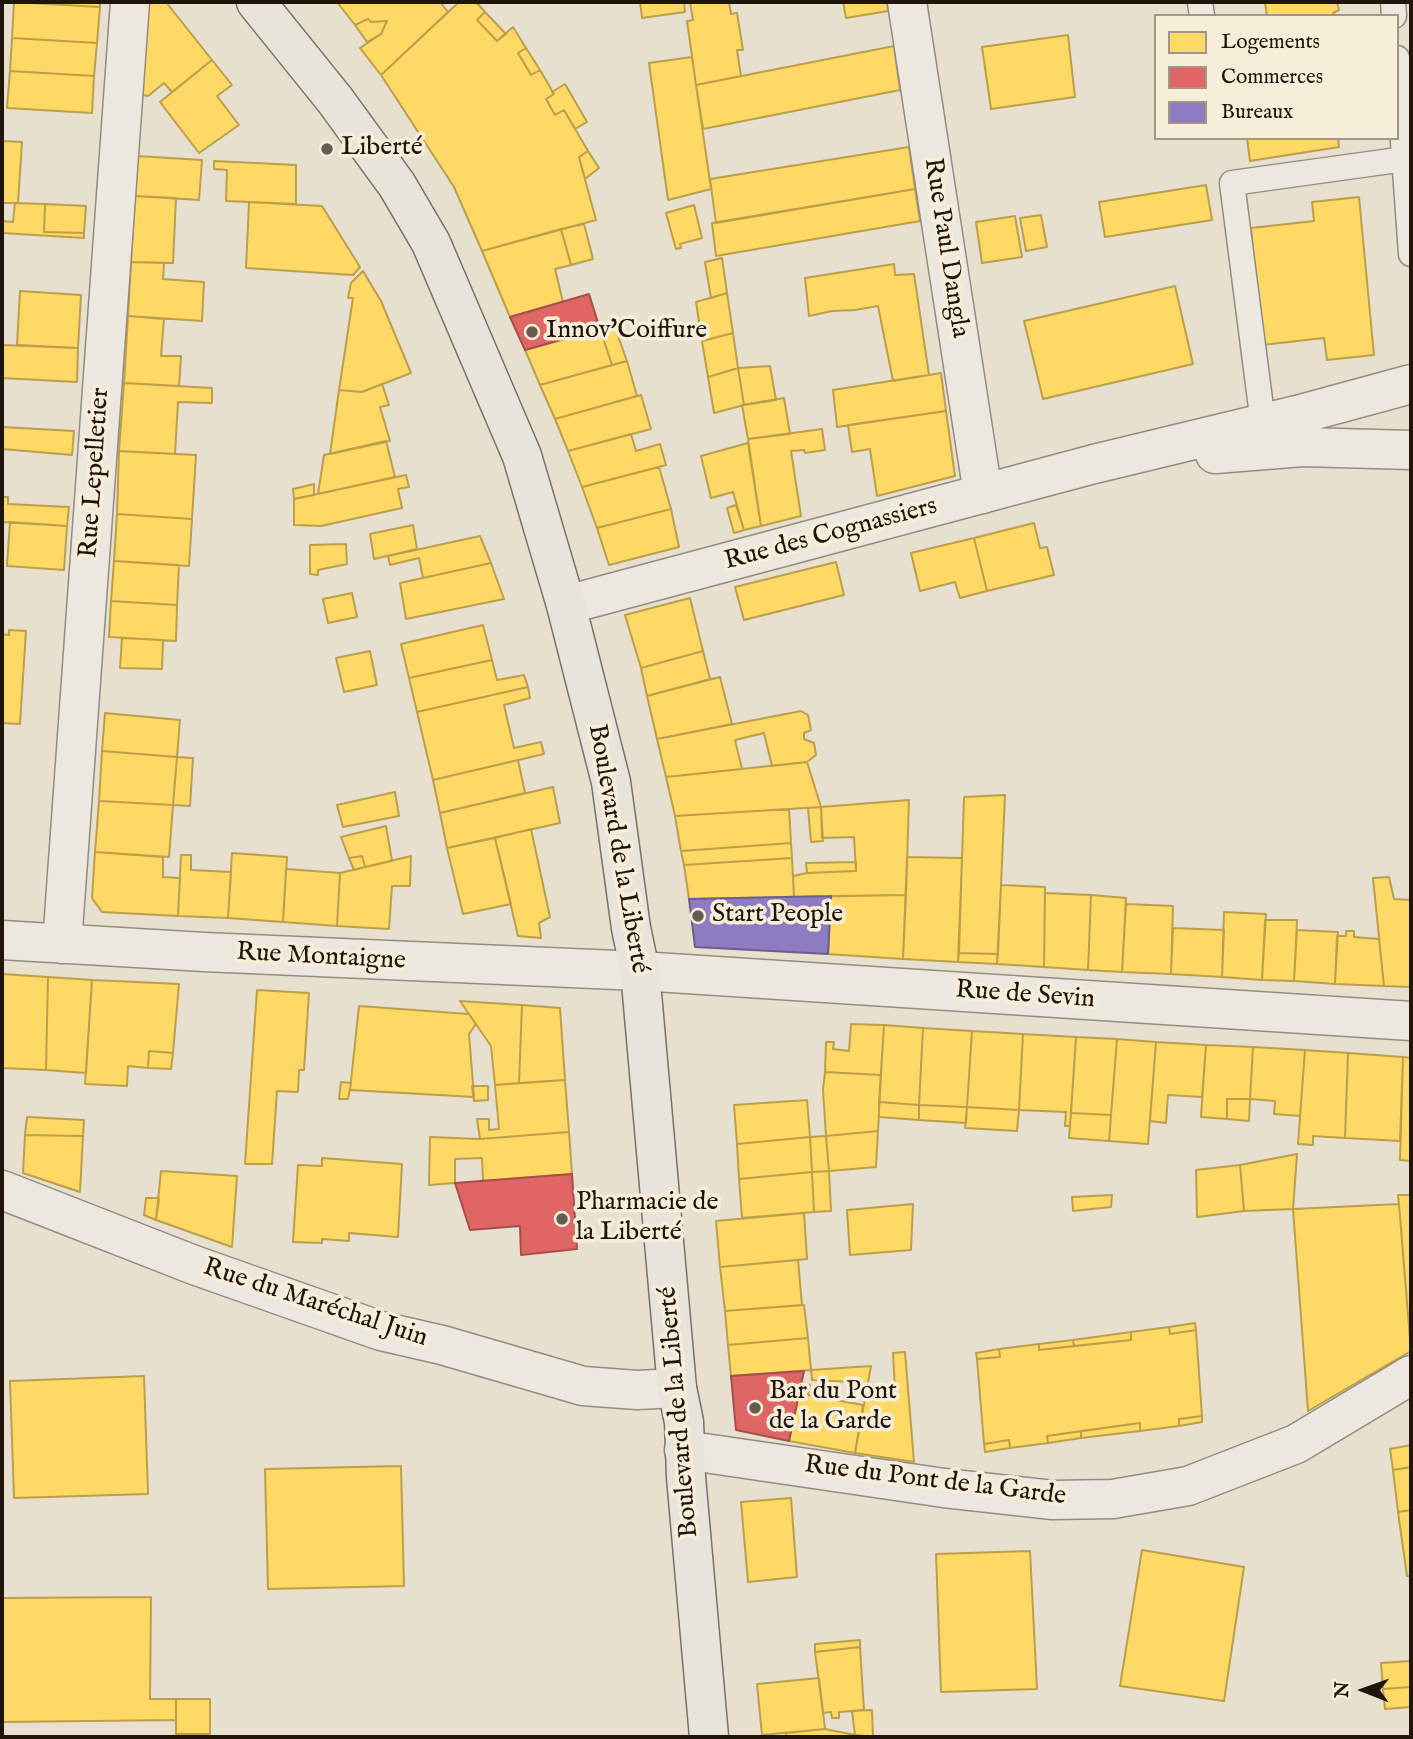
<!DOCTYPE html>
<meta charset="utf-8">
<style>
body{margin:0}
#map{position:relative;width:1413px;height:1739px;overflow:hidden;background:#e8e0ce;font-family:"IM FELL English",serif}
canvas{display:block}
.frame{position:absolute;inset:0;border:4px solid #21150b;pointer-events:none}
.legend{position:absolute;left:1154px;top:14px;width:245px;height:126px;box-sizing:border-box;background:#f7eed9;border:2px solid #a19787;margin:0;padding:9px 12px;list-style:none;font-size:21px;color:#21150b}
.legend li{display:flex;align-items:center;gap:14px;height:35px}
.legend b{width:35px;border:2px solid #a19787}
.north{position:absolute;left:1329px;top:1655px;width:70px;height:70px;-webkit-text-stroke:5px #f7eed9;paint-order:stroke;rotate:271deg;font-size:19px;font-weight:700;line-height:28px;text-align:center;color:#21150b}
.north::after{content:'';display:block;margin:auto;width:24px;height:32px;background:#21150b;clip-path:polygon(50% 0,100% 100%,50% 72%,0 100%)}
</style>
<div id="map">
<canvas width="1413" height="1739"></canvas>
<div class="frame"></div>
<ul class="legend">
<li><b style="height:19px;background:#ffd966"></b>Logements</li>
<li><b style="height:19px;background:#e06666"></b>Commerces</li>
<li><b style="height:19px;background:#8e7cc3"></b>Bureaux</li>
</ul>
<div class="north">N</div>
</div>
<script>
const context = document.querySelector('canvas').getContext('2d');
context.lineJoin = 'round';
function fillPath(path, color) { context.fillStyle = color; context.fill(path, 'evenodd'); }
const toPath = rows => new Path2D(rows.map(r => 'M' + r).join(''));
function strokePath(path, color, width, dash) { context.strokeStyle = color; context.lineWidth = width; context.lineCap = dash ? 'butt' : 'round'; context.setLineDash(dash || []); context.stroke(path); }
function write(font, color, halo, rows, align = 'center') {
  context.font = font + ' "IM FELL English",serif'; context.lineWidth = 7; context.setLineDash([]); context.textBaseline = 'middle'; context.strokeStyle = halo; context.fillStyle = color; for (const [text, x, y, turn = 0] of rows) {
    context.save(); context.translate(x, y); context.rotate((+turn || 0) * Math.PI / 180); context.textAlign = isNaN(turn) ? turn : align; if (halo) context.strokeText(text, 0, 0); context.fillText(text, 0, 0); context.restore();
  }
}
const homes = toPath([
 [14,2,100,7,97,43,12,38,14,2],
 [48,2,100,2,100,7,48,4,48,2],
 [148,2,166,2,212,60,172,92,164,83,148,96,142,95,148,2],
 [337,2,440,2,448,12,381,75,360,48,381,34,387,21,371,22,368,19,355,25,337,2],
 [459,2,476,2,485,12,477,20,497,41,513,27,526,48,518,53,531,75,540,70,554,94,546,99,555,115,564,110,588,151,579,157,596,220,482,251,454,187,381,75,459,2],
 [640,2,684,2,685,12,642,18,640,2],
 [690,2,729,2,731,14,737,13,743,50,737,50,741,76,696,85,687,21,693,20,690,2],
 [843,2,887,2,888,11,846,18,843,2],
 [1265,2,1337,2,1339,10,1333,13,1334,16,1267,16,1265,2],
 [485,12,506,34,497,41,477,20,485,12],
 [368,19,371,22,387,21,381,34,367,42,355,25,368,19],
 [1068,35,1075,97,991,109,982,47,1068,35],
 [12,38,97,43,94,76,10,71,12,38],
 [894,46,900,90,703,129,696,85,894,46],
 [526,48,540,70,531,75,518,53,526,48],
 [692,57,711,189,668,200,649,63,692,57],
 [212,60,232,85,217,96,239,125,199,153,160,102,212,60],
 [10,71,94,76,92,113,7,108,10,71],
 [565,84,587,122,575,129,564,110,555,115,546,99,554,94,552,92,565,84],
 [1247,138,1338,138,1339,147,1250,161,1247,138],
 [2,141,22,142,18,203,2,203,2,141],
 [909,147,915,189,716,223,710,179,909,147],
 [588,151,599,168,585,179,579,157,588,151],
 [137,156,202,160,199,200,135,196,137,156],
 [214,161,296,165,296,204,226,201,227,170,214,169,214,161],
 [1206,185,1212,220,1105,237,1099,202,1206,185],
 [915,189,920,221,716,256,712,223,915,189],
 [135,196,176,198,173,263,131,262,135,196],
 [1359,197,1374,355,1327,360,1324,338,1262,345,1251,228,1314,221,1312,202,1359,197],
 [249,202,322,206,360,267,353,275,246,268,249,202],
 [15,203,45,204,44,232,84,233,84,238,2,233,2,221,13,222,15,203],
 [45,204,86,206,84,233,44,232,45,204],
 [694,205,702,238,680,244,681,248,676,249,666,213,694,205],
 [1041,215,1047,247,1026,251,1020,218,1041,215],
 [1015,216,1022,257,982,263,976,222,1015,216],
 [584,224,593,259,571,265,561,229,584,224],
 [561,229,571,265,555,269,563,302,510,317,482,251,561,229],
 [722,258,727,293,711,298,705,262,722,258],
 [131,262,164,263,163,279,204,282,202,321,128,316,131,262],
 [894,264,895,275,914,274,929,375,893,381,878,306,855,310,832,311,809,316,805,278,894,264],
 [363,271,381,301,411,373,362,392,339,390,353,298,348,298,351,283,363,271],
 [1175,286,1193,364,1043,399,1024,321,1175,286],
 [20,291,81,295,78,348,17,345,20,291],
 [727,293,733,333,702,341,696,302,727,293],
 [128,316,164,319,161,356,181,356,179,386,124,383,128,316],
 [614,325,627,361,612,365,600,329,614,325],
 [600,329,612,365,540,385,525,350,600,329],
 [733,333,738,368,708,377,702,341,733,333],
 [2,345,78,348,77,382,2,378,2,345],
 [627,361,637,396,555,419,540,385,627,361],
 [770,366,776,400,744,405,738,368,770,366],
 [738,368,744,405,714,413,708,377,738,368],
 [941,373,946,411,837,427,833,390,941,373],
 [124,383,212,388,212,403,178,402,175,454,119,451,124,383],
 [382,384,389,405,380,407,390,441,330,454,339,390,362,392,382,384],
 [641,395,651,429,568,451,555,419,641,395],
 [784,398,790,434,748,439,742,405,784,398],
 [946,411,955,476,877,496,870,449,852,452,848,425,946,411],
 [2,427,74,431,72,455,2,449,2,427],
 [822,429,825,450,805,453,804,450,791,451,801,516,761,526,748,439,822,429],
 [631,434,636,451,660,444,666,465,582,487,568,451,631,434],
 [386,441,395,477,318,494,324,455,386,441],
 [748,443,761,526,744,530,733,492,711,498,701,456,748,443],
 [119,451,196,455,192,519,117,514,119,451],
 [659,467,671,509,597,528,582,487,659,467],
 [406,475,409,487,398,489,402,508,321,526,294,525,294,499,406,475],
 [314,484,314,495,294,499,293,489,314,484],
 [2,497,8,497,8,504,69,507,67,526,2,522,2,497],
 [736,505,744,530,734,533,727,508,736,505],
 [671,509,679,547,609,565,597,528,671,509],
 [117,514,192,519,189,566,114,561,117,514],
 [10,522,67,526,64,570,7,566,10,522],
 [1034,523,1040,548,1047,547,1054,575,987,591,974,538,1034,523],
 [413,525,417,549,374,559,370,534,413,525],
 [480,536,491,563,423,578,419,558,390,565,388,556,480,536],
 [974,538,987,591,960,598,955,582,920,591,911,553,974,538],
 [346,544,347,564,318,570,318,575,310,574,310,545,346,544],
 [114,561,179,565,177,605,111,601,114,561],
 [836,562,844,595,744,620,735,587,836,562],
 [491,563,504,599,406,619,400,583,491,563],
 [352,593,357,617,328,623,323,599,352,593],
 [690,598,703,651,641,668,625,615,690,598],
 [111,601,177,605,176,641,109,637,111,601],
 [483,625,492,660,409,678,401,644,483,625],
 [9,630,26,631,20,724,2,723,2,634,9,635,9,630],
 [122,638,163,640,162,669,120,668,122,638],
 [370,651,377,685,344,692,336,658,370,651],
 [703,651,710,679,647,696,641,668,703,651],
 [492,660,497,680,524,675,528,687,417,712,409,678,492,660],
 [720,677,732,724,657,739,647,696,720,677],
 [528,687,530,698,504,705,514,748,541,742,544,754,433,780,417,712,528,687],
 [801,711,808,715,811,730,804,733,804,739,814,743,816,755,807,762,772,766,764,733,735,740,742,769,666,777,657,739,801,711],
 [105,713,180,720,177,757,102,751,105,713],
 [102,751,177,757,173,805,99,801,102,751],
 [177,757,193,758,190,806,173,805,177,757],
 [518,760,525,793,440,813,433,780,518,760],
 [807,762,821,807,675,816,666,777,807,762],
 [553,787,560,823,447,848,440,813,553,787],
 [395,792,399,816,343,827,337,805,395,792],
 [1005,795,998,954,959,953,964,797,1005,795],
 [909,800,906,895,794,897,793,876,807,873,856,871,854,837,822,838,821,807,909,800],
 [99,801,173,805,169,857,95,852,99,801],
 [821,807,823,841,811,842,808,808,821,807],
 [789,809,791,843,681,851,675,816,789,809],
 [386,826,392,861,365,867,362,856,349,858,341,837,386,826],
 [531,829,550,917,539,923,541,938,518,936,495,838,531,829],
 [495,838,511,904,463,914,447,848,495,838],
 [791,843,792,858,684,865,681,851,791,843],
 [95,852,163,857,163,877,180,878,178,916,102,912,92,898,95,852],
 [232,853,287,857,283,922,228,918,232,853],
 [181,855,191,855,191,870,231,872,228,918,178,916,181,855],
 [362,856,365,867,354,870,349,858,362,856],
 [411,856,410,886,392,886,389,929,337,926,340,873,411,856],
 [907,857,962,858,958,962,903,959,907,857],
 [792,858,794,897,689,899,684,865,792,858],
 [856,862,856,871,807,873,806,863,856,862],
 [286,869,340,873,337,926,283,922,286,869],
 [1389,877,1394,899,1411,900,1411,987,1384,986,1373,878,1389,877],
 [1001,885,1045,887,1044,967,997,964,1001,885],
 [1045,893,1091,895,1088,970,1044,967,1045,893],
 [906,895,903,959,828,954,831,896,906,895],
 [1091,895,1126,898,1122,972,1088,970,1091,895],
 [1126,904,1173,906,1171,974,1122,972,1126,904],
 [1224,912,1266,914,1262,980,1222,977,1224,912],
 [1265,920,1297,920,1294,981,1262,980,1265,920],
 [1173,928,1224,930,1222,977,1171,974,1173,928],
 [1297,930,1338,932,1335,984,1294,981,1297,930],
 [1346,931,1354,931,1354,937,1379,939,1384,986,1335,984,1337,936,1346,936,1346,931],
 [959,953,998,954,997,964,958,962,959,953],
 [2,974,48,977,46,1070,2,1068,2,974],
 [48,977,92,980,86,1073,46,1070,48,977],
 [92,980,179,984,173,1053,149,1051,148,1068,128,1066,127,1086,85,1084,92,980],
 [257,990,309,993,304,1070,299,1070,298,1092,277,1091,272,1164,245,1164,257,990],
 [460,1001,522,1005,519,1083,495,1085,491,1046,460,1001],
 [522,1005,560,1008,565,1080,519,1083,522,1005],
 [359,1006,469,1014,476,1024,469,1034,474,1097,350,1090,359,1006],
 [851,1024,884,1025,881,1075,825,1072,826,1042,834,1042,833,1049,849,1051,851,1024],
 [884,1025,923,1028,919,1105,879,1102,884,1025],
 [923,1028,972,1031,967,1107,919,1105,923,1028],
 [972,1031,1023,1034,1019,1110,967,1107,972,1031],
 [1023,1034,1076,1037,1070,1126,1065,1126,1066,1112,1019,1110,1023,1034],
 [1076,1037,1117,1039,1111,1115,1071,1113,1076,1037],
 [1117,1039,1156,1042,1148,1144,1109,1141,1117,1039],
 [1156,1042,1206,1045,1202,1097,1168,1095,1166,1123,1150,1121,1156,1042],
 [1206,1045,1253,1047,1250,1099,1227,1099,1227,1119,1201,1117,1206,1045],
 [1253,1047,1305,1050,1300,1116,1274,1114,1275,1101,1250,1099,1253,1047],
 [1305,1050,1348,1053,1345,1138,1313,1136,1313,1145,1298,1144,1305,1050],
 [149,1051,173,1053,171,1069,148,1068,149,1051],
 [1348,1053,1403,1057,1400,1141,1345,1138,1348,1053],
 [1403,1057,1411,1058,1411,1161,1400,1160,1403,1057],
 [825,1072,881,1075,878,1131,826,1136,823,1090,825,1072],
 [565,1080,569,1132,480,1139,477,1119,489,1119,489,1130,499,1129,495,1085,565,1080],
 [341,1082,351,1083,348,1099,339,1099,341,1082],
 [472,1086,488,1086,488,1100,474,1101,472,1086],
 [1227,1099,1250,1099,1249,1121,1227,1119,1227,1099],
 [807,1100,810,1137,737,1144,734,1105,807,1100],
 [879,1102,919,1105,919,1120,879,1117,879,1102],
 [919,1105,967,1107,966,1123,919,1120,919,1105],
 [967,1107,1019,1110,1017,1131,965,1128,967,1107],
 [1071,1113,1111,1115,1109,1141,1069,1138,1071,1113],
 [27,1117,84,1120,83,1136,25,1135,27,1117],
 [878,1131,876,1167,829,1171,826,1136,878,1131],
 [569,1132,572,1174,483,1181,482,1158,455,1159,455,1183,429,1185,430,1137,480,1139,569,1132],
 [25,1135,83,1136,80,1192,23,1173,25,1135],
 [826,1136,829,1171,812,1172,810,1137,826,1136],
 [810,1137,812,1172,739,1179,737,1144,810,1137],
 [1297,1154,1293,1209,1244,1211,1240,1165,1297,1154],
 [322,1158,402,1164,398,1237,349,1233,349,1241,322,1239,322,1243,293,1242,298,1165,322,1166,322,1158],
 [1240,1165,1244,1211,1197,1217,1196,1170,1240,1165],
 [161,1171,237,1176,232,1247,156,1220,161,1171],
 [829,1171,831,1211,814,1212,812,1172,829,1171],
 [812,1172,814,1212,742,1218,739,1179,812,1172],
 [1112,1195,1111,1207,1073,1211,1072,1197,1112,1195],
 [1398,1195,1411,1195,1411,1351,1399,1204,1398,1195],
 [146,1198,159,1198,156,1220,144,1215,146,1198],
 [913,1204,911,1250,850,1255,847,1210,913,1204],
 [1399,1204,1411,1351,1308,1411,1293,1209,1399,1204],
 [804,1213,807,1259,720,1267,716,1221,804,1213],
 [798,1260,802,1305,725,1311,720,1267,798,1260],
 [804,1305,808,1338,728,1345,725,1311,804,1305],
 [1195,1323,1196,1330,1170,1334,1169,1327,1195,1323],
 [1169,1327,1170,1334,1196,1330,1202,1416,1179,1419,1179,1426,1140,1431,1140,1423,1047,1436,1048,1443,1010,1448,1009,1440,984,1444,977,1359,1000,1357,999,1349,1039,1344,1039,1350,1131,1340,1131,1332,1169,1327],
 [1131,1332,1131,1340,1074,1346,1073,1340,1131,1332],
 [808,1338,811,1370,731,1376,728,1345,808,1338],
 [1073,1340,1074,1346,1039,1350,1039,1344,1073,1340],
 [999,1349,1000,1357,977,1359,976,1353,999,1349],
 [905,1352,914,1462,855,1453,866,1394,895,1391,893,1353,905,1352],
 [871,1366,866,1394,855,1395,853,1382,812,1380,811,1370,871,1366],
 [144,1376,148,1494,14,1498,10,1381,144,1376],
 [801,1383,810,1385,808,1395,863,1405,855,1453,789,1441,801,1383],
 [1202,1416,1202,1422,1179,1426,1179,1419,1202,1416],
 [1140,1423,1140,1431,1081,1438,1081,1431,1140,1423],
 [1081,1431,1081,1438,1048,1443,1047,1436,1081,1431],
 [1009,1440,1010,1448,985,1452,984,1444,1009,1440],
 [1411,1445,1411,1467,1393,1470,1390,1449,1411,1445],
 [401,1466,404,1586,268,1589,265,1469,401,1466],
 [1411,1467,1411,1510,1398,1512,1393,1470,1411,1467],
 [791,1498,797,1577,748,1582,741,1502,791,1498],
 [1411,1510,1411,1576,1407,1576,1398,1512,1411,1510],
 [1142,1550,1244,1567,1224,1701,1120,1686,1142,1550],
 [1030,1551,1037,1689,941,1692,936,1554,1030,1551],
 [151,1597,150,1699,176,1699,176,1720,2,1722,2,1598,151,1597],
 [860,1640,860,1647,815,1652,815,1644,860,1640],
 [860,1647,864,1710,839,1712,839,1718,832,1718,831,1712,823,1713,815,1652,860,1647],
 [1411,1661,1411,1687,1383,1689,1381,1663,1411,1661],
 [819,1678,825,1729,762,1735,757,1684,819,1678],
 [1411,1687,1411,1707,1385,1709,1383,1689,1411,1687],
 [176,1699,210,1699,210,1734,176,1734,176,1699],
 [872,1710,873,1737,855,1735,852,1711,872,1710],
 [825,1729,855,1735,869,1737,787,1737,786,1733,825,1729]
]);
fillPath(homes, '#ffd966');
strokePath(homes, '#bc9e4b', 2);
const shops = toPath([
 [589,294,600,329,525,350,510,317,589,294],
 [572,1174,577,1249,521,1255,520,1226,470,1230,455,1183,572,1174],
 [804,1371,789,1441,736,1430,731,1376,804,1371]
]);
fillPath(shops, '#e06666');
strokePath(shops, '#a74e4b', 2);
const offices = toPath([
 [831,896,828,954,695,947,689,899,831,896]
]);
fillPath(offices, '#8e7cc3');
strokePath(offices, '#6d5d8c', 2);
const lane = toPath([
 [1200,2,1202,16],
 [1393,2,1394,16],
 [1397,58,1411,254],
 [1263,423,1232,183,1405,159]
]);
const street = toPath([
 [907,2,983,494],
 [1215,454,1303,447,1411,450],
 [566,605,1094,464,1297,415,1411,384],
 [2,940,204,952,640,971,1411,1021],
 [62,944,130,2],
 [2,1190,194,1265,381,1331,442,1345,583,1386,637,1390,677,1388],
 [684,1450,944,1488,1053,1500,1113,1499,1188,1486,1296,1444,1411,1375]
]);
const primary = toPath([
 [256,2,335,100,397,185,431,243,522,456,566,605,611,782,631,928,640,971,677,1388,684,1422,686,1477,709,1737]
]);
strokePath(lane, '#928c81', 27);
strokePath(street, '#928c81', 41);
strokePath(primary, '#777167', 41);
strokePath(lane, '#ece8e0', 24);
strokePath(street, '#ece8e0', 38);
strokePath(primary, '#e9e4db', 38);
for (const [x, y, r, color] of [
 [327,149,7,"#675c4f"],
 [532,332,7,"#675c4f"],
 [698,916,7,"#675c4f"],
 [562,1219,7,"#675c4f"],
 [755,1408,7,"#675c4f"]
]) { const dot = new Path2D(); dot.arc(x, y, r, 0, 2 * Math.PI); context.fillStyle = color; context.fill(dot); strokePath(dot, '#f7eed9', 2.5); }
write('26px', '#21150b', '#f7eed9', [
 ["Liberté",341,149],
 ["Innov'Coiffure",546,332],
 ["Start People",712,916],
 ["Pharmacie de",576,1204],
 ["la Liberté",576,1234],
 ["Bar du Pont",769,1393],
 ["de la Garde",769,1423]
], 'left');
write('26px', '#21150b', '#f7eed9', [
 ["Rue Paul Dangla",945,248,81],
 ["Rue Lepelletier",96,473,-86],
 ["Rue des Cognassiers",831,535,-15],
 ["Boulevard de la Liberté",617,849,80],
 ["Rue Montaigne",321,958,3],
 ["Rue de Sevin",1025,996,4],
 ["Rue du Maréchal Juin",315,1304,18],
 ["Boulevard de la Liberté",680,1412,-95],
 ["Rue du Pont de la Garde",935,1482,7]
]);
</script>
